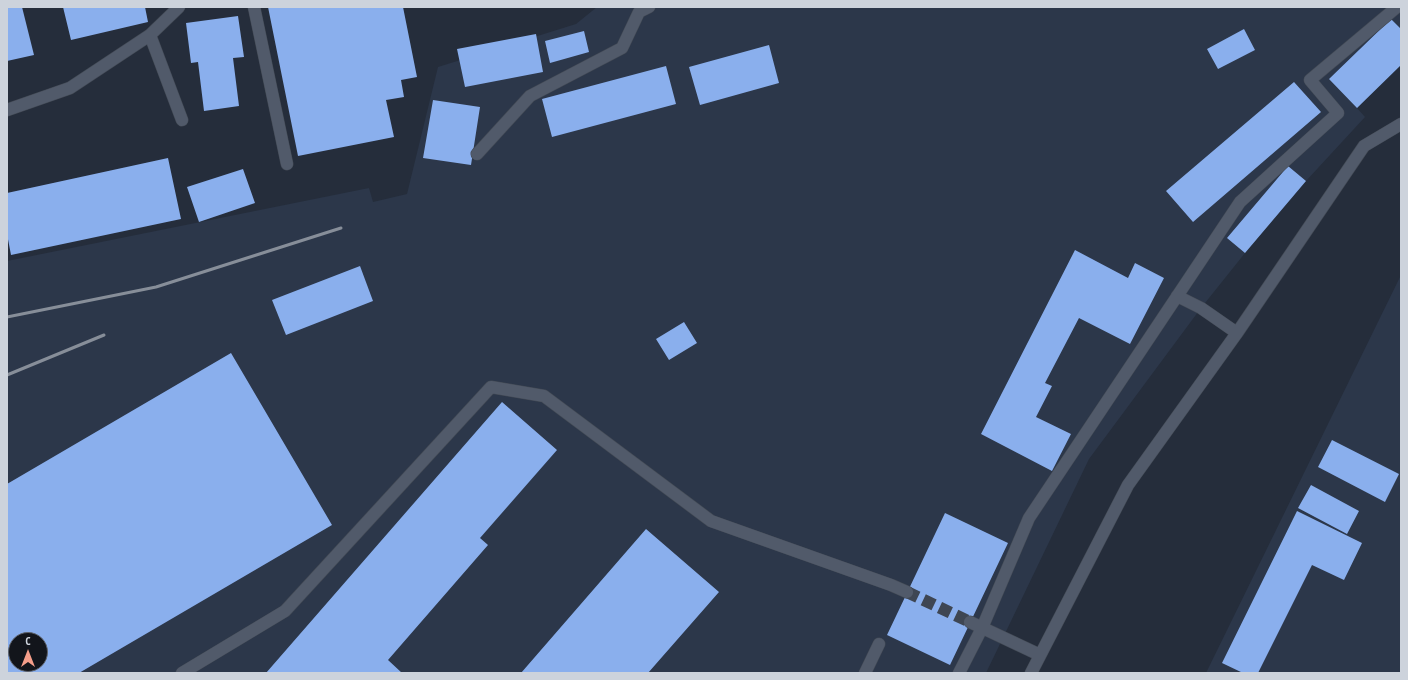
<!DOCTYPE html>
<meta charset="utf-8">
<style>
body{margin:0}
#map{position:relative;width:1408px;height:680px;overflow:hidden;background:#252d3b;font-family:"PT Sans Narrow",sans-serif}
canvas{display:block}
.frame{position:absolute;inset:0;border:8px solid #cdd3dc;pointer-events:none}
.north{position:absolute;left:8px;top:632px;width:40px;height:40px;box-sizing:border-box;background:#12151b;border:1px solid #5d6168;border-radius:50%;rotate:0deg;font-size:11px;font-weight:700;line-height:16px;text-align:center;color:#cdd3dc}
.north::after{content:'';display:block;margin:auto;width:14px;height:18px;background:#f49e8a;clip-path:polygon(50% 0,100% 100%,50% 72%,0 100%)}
</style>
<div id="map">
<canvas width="1408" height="680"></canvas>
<div class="frame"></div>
<div class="north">С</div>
</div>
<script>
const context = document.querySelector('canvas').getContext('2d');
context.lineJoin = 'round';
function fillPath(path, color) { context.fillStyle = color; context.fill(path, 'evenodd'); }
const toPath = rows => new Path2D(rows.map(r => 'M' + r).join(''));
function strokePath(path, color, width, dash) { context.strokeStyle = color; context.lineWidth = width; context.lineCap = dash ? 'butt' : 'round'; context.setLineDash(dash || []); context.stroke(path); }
fillPath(toPath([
 [597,7,1401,7,1401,65,1357,108,1365,117,1306,181,1245,253,1201,308,1089,459,986,673,7,673,7,261,369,188,373,202,407,194,438,67,576,24],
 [16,640,40,640,40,664,16,664],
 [1401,275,1401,673,1206,673]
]), '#2c374a');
fillPath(toPath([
 [7,7,22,7,34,55,7,61],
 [63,7,145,7,148,22,71,40],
 [268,7,403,7,417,77,401,80,404,97,386,100,394,137,298,156],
 [238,16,244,57,233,58,239,106,204,111,198,62,191,63,186,23],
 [1391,19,1401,29,1401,65,1357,108,1329,79],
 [1244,29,1255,50,1218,69,1207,49],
 [584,31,589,52,550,63,545,41],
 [536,34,543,72,465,87,457,49],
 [769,45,779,83,700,105,689,67],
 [666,66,676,104,552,137,542,99],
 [1294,82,1321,112,1193,222,1166,191],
 [433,100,480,107,471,165,423,158],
 [168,158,181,219,11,255,7,234,7,193],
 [1288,166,1306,181,1245,253,1227,238],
 [243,169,255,203,199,222,187,187],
 [1075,250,1128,278,1135,263,1164,278,1130,344,1079,318,1045,383,1052,386,1036,417,1071,434,1052,471,981,434],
 [360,266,373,301,286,335,272,300],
 [684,322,697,343,669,360,656,339],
 [231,353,332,525,79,673,7,673,7,484],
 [16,640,40,640,40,664,16,664],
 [502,402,557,450,480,538,488,545,388,660,402,673,266,673],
 [1332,440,1399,474,1385,502,1318,467],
 [1311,485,1359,511,1347,534,1298,508],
 [1297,511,1362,543,1344,580,1312,565,1258,673,1243,673,1222,663],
 [945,513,1008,543,950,665,887,635],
 [646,529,719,592,648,673,521,673]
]), '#8aafed');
strokePath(toPath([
 [907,592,970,622]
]), '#3e4653', 12, [12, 6]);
const minor = toPath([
 [254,7,287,164],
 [150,35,182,120],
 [7,110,70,88,150,35,179,7],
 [477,154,530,96,622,48,639,12,649,7],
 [1177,296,1201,308,1237,333],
 [970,622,1040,655],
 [182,673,285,611,491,387,544,396,711,521,891,585,907,592],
 [865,673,879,644],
 [959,673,982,628,1029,518,1240,202,1338,113,1310,80,1397,7],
 [1031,673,1128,485,1237,333,1364,146,1401,124]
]);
strokePath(minor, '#434a55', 13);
strokePath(minor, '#515a6a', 12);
strokePath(toPath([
 [7,317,156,287,341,228],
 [7,375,104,335]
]), '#878e99', 3);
</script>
